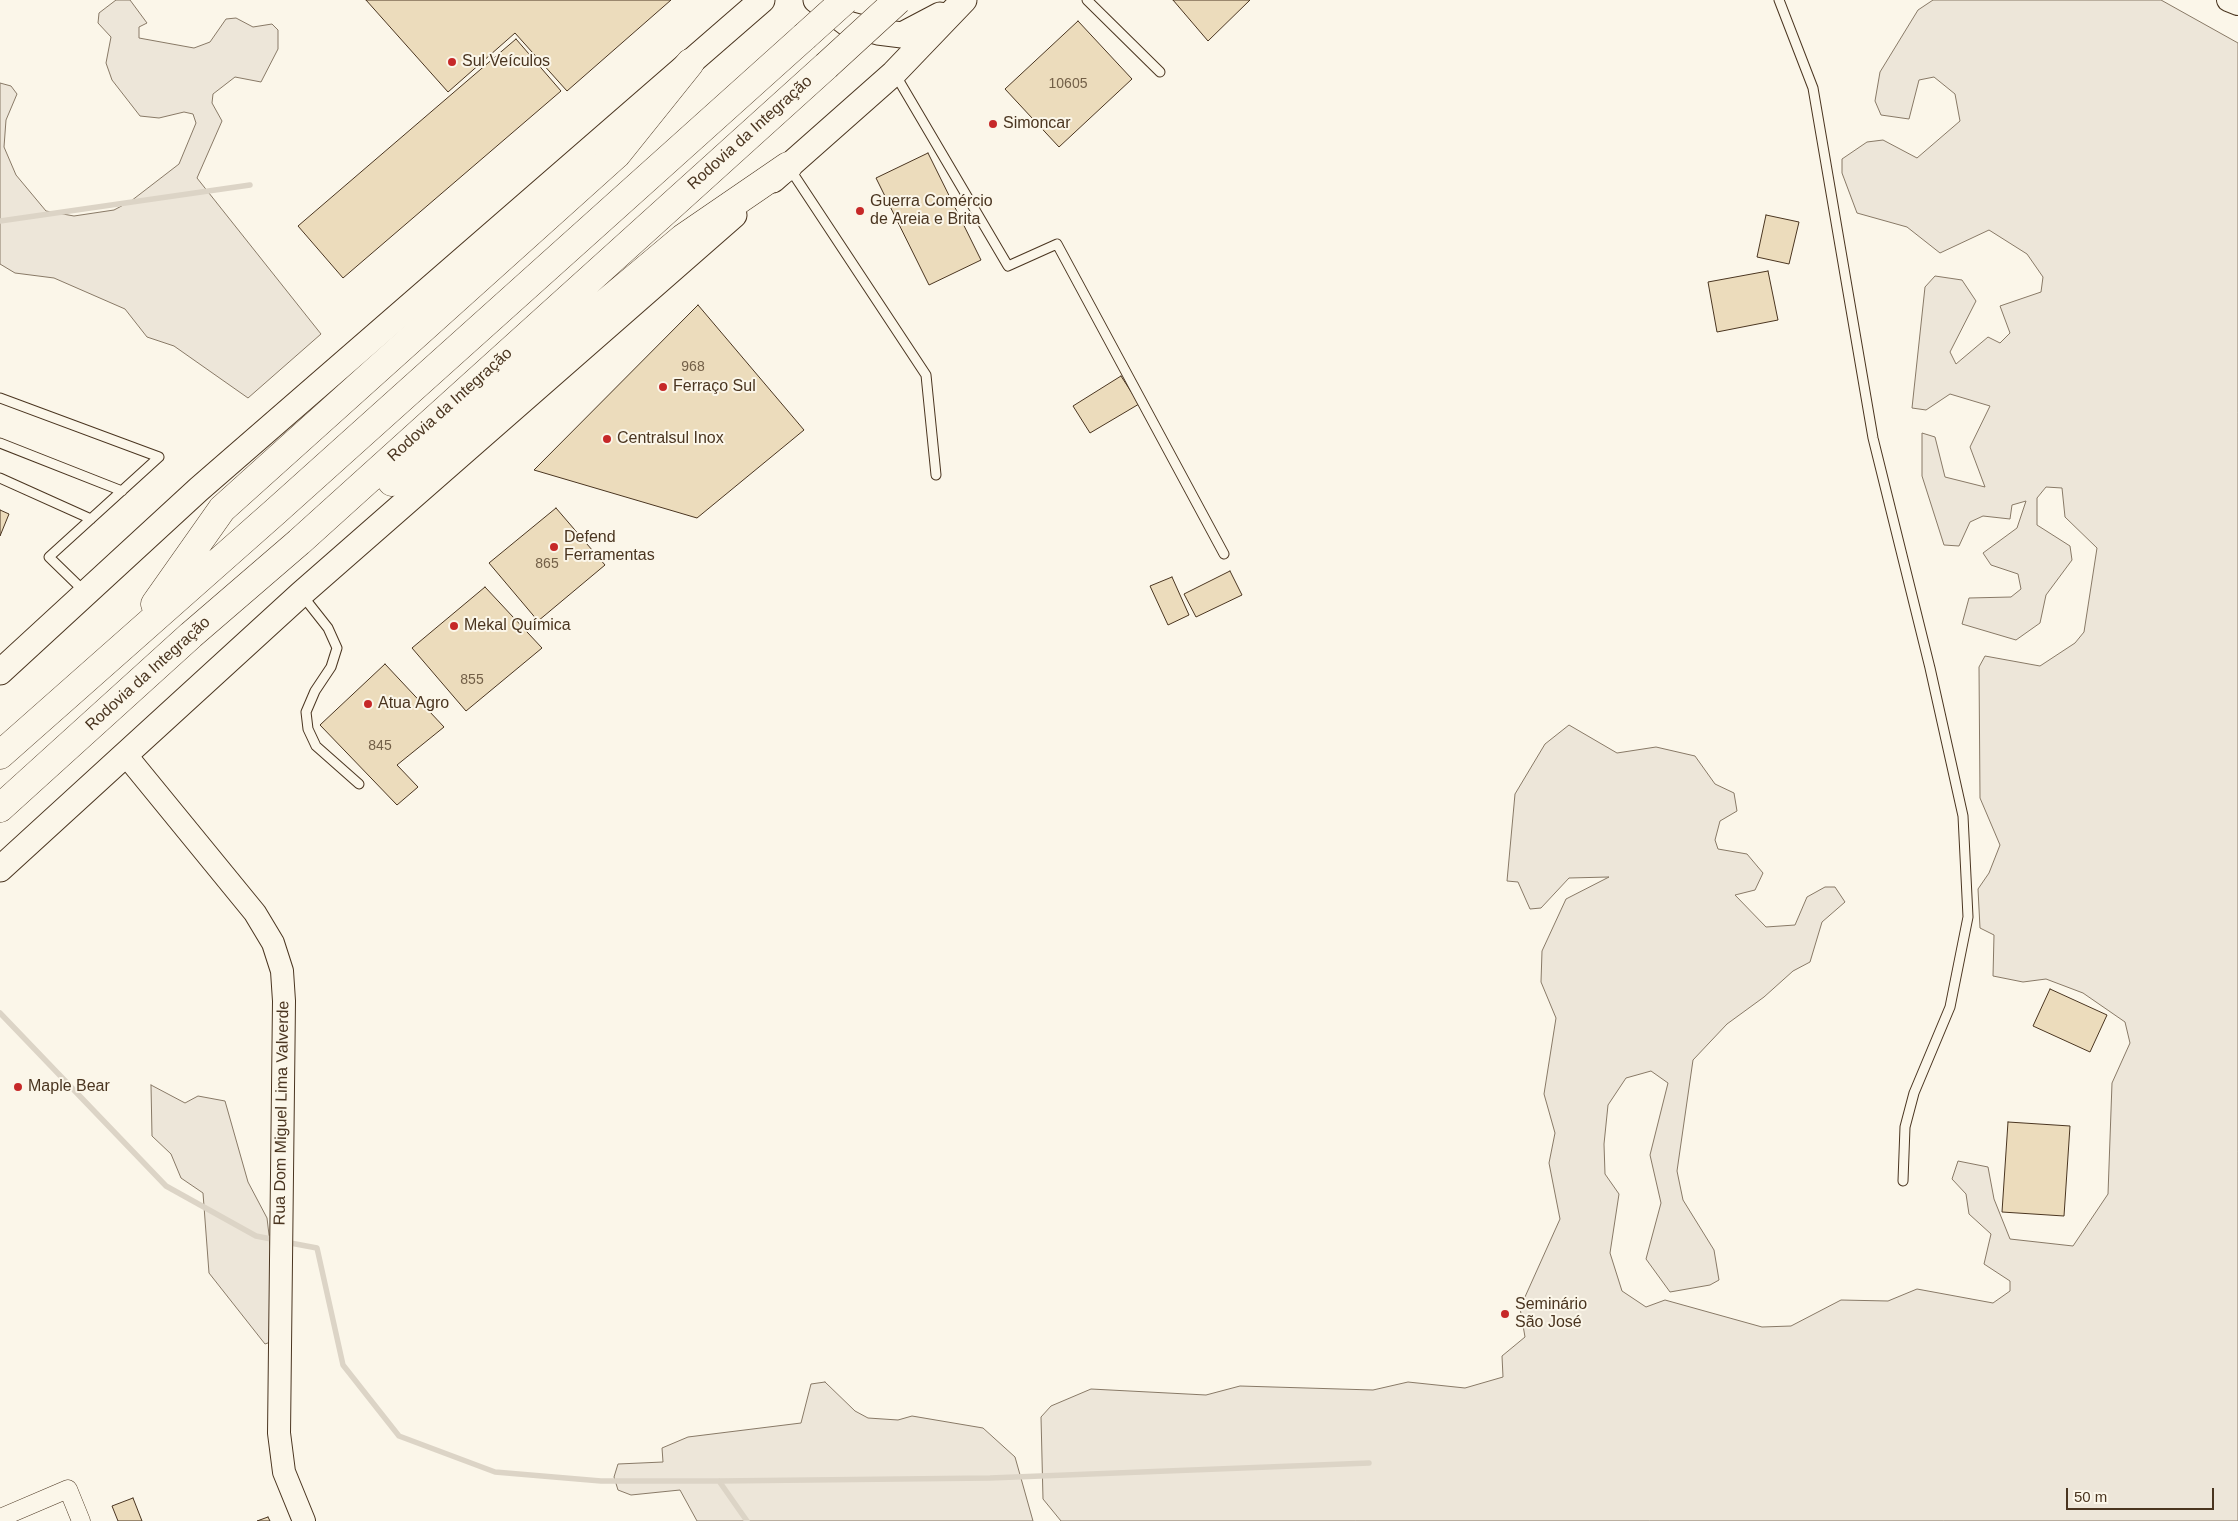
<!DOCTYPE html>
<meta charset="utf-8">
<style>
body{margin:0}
#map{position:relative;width:2238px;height:1521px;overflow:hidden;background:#fbf6e9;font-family:Helvetica,sans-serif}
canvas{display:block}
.scale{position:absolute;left:2066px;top:1488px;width:148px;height:22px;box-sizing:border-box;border:2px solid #4a3520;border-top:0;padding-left:6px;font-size:15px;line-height:18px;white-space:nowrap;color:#4a3520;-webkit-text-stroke:4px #fbf6e9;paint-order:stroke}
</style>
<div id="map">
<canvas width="2238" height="1521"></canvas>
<div class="scale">50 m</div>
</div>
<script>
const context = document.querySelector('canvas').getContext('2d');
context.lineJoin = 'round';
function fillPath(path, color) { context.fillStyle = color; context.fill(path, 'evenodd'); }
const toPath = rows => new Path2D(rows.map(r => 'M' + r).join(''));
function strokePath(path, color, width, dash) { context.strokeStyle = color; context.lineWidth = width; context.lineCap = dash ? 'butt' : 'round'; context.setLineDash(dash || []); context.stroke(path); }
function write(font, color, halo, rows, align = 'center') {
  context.font = font + ' Helvetica,sans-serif'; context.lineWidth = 4; context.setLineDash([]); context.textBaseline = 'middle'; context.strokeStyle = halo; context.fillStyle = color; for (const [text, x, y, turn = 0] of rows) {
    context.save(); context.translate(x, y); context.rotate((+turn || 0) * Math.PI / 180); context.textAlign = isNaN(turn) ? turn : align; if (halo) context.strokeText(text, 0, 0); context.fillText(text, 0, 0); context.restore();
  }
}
const green = toPath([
 [116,0,130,0,147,23,139,27,139,38,194,48,210,42,226,19,236,18,253,27,272,24,278,30,278,49,261,82,235,77,213,94,212,103,222,121,197,178,321,334,248,398,174,346,147,337,125,309,54,278,15,273,0,264,0,83,11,86,17,94,6,120,4,147,16,175,46,211,74,216,114,210,131,201,179,164,196,123,193,114,184,112,159,118,140,116,112,80,106,63,111,37,98,23,99,13,116,0],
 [1933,0,2161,0,2238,43,2238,1521,1061,1521,1043,1499,1041,1417,1051,1406,1091,1389,1206,1395,1240,1386,1373,1390,1408,1382,1465,1388,1503,1377,1502,1356,1525,1337,1520,1308,1560,1219,1549,1163,1555,1133,1544,1094,1556,1018,1541,982,1542,951,1566,899,1609,877,1569,878,1541,908,1530,909,1518,882,1507,881,1515,794,1545,744,1569,725,1617,753,1656,747,1695,756,1715,784,1734,793,1737,811,1720,821,1715,840,1718,849,1747,854,1763,873,1755,890,1735,895,1766,927,1795,925,1807,897,1825,887,1835,887,1845,902,1822,922,1810,962,1793,971,1764,997,1727,1024,1693,1060,1677,1171,1683,1200,1714,1250,1719,1280,1710,1285,1670,1292,1646,1259,1661,1203,1650,1155,1668,1083,1651,1071,1626,1078,1608,1105,1604,1144,1605,1174,1619,1194,1610,1253,1622,1291,1646,1307,1665,1300,1762,1327,1791,1326,1841,1300,1888,1301,1917,1289,1993,1303,2010,1291,2010,1281,1984,1264,1991,1234,1969,1214,1966,1194,1952,1179,1958,1161,1988,1167,1994,1199,2010,1239,2073,1246,2108,1194,2112,1083,2130,1043,2125,1022,2083,993,2046,979,2023,982,1993,976,1994,935,1980,928,1978,889,1989,873,2000,845,1980,798,1979,667,1985,656,2040,666,2075,643,2084,632,2097,548,2065,517,2062,488,2046,487,2037,498,2037,525,2070,546,2072,560,2046,595,2040,623,2016,640,1962,624,1969,598,2011,597,2021,589,2018,574,1991,565,1983,553,2017,528,2026,501,2012,505,2010,519,1983,516,1970,522,1959,546,1944,545,1922,476,1922,433,1935,437,1945,477,1985,487,1970,447,1990,406,1950,394,1926,410,1912,408,1925,287,1935,276,1962,280,1976,301,1950,352,1956,364,1988,337,2000,343,2010,333,2000,306,2041,292,2043,277,2027,254,1989,230,1940,253,1907,227,1857,213,1842,173,1842,159,1867,142,1883,140,1917,158,1960,121,1955,94,1934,77,1919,80,1909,119,1881,115,1875,101,1880,72,1918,10,1933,0],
 [151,1085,185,1103,198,1096,225,1101,248,1182,267,1218,280,1327,276,1340,265,1344,209,1273,203,1193,181,1178,171,1154,152,1136,151,1085],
 [825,1382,855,1411,868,1418,898,1420,912,1416,983,1428,1015,1457,1033,1521,697,1521,680,1490,631,1495,618,1490,614,1477,618,1464,663,1462,662,1448,688,1437,801,1423,811,1384,825,1382]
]);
fillPath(green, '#ede6d9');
strokePath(green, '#887966', 1);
strokePath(toPath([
 [0,221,250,185],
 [0,1013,166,1186,256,1236,276,1240],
 [285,1242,317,1248,343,1365,399,1436,495,1472,601,1481,719,1481,990,1478,1369,1463],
 [719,1481,747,1521]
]), '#dcd4c6', 5.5);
const building = toPath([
 [366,0,671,0,567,91,515,33,448,92,366,0],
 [1173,0,1250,0,1208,41,1173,0],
 [1078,21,1132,79,1059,147,1005,89,1078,21],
 [516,39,561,91,343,278,298,226,516,39],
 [928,153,981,260,929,285,876,178,928,153],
 [1766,215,1799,222,1789,264,1757,257,1766,215],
 [1768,271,1778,320,1717,332,1708,282,1768,271],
 [698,305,804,430,697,518,534,470,698,305],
 [1121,376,1139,404,1090,433,1073,406,1121,376],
 [556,508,605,565,538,621,489,563,556,508],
 [0,510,9,514,0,536,0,510],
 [1230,571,1242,595,1196,617,1184,594,1230,571],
 [1172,577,1189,615,1168,625,1150,586,1172,577],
 [485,587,542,648,466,711,412,648,485,587],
 [385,664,444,727,397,765,418,787,397,805,320,725,385,664],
 [2050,989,2107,1015,2090,1052,2033,1026,2050,989],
 [2008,1122,2070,1126,2064,1216,2002,1212,2008,1122],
 [133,1498,142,1521,118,1521,112,1506,133,1498],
 [268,1517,270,1521,257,1521,268,1517]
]);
fillPath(building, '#ecdcbc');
strokePath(building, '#4a3520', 1);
const service = toPath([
 [1087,0,1160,72],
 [1779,0,1813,88,1873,438,1930,668,1963,816,1968,917,1950,1007,1914,1093,1905,1127,1903,1181],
 [895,74,1008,266,1057,244,1224,554],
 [790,169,926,375,936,475],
 [0,398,159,457,49,557,86,593],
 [0,443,122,491],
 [0,478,91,519],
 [302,595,328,628,337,648,331,667,315,691,306,712,308,729,316,746,359,784]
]);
const minor = toPath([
 [0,1518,68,1489,81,1521]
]);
const tertiary = toPath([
 [2228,0,2238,4],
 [125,754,255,913,273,943,282,971,284,1001,279,1433,284,1472,304,1521]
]);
const secondary = toPath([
 [816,0,848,24,878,32,902,35,940,15],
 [773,180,894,73,964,0],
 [0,672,199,489,762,0],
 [0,869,301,594,734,215]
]);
const trunk = toPath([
 [392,482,683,238,788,166],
 [155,604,222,509,617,154,690,63],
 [0,755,276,511,804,37],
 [0,808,191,635,299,542,826,66]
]);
strokePath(service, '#4a3520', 11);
strokePath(minor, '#4a3520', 19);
strokePath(tertiary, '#4a3520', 24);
strokePath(secondary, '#4a3520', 27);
strokePath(trunk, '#4a3520', 29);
strokePath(service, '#fbf6e9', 9);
strokePath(minor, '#fbf6e9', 18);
strokePath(tertiary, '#fbf6e9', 22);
strokePath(secondary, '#fbf6e9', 25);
strokePath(trunk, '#fbf6e9', 28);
const trunkBridge = toPath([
 [804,37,845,0],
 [826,66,898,0]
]);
strokePath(trunkBridge, '#4a3520', 29, []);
strokePath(trunkBridge, '#fbf6e9', 28);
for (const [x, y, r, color] of [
 [452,62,5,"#c62828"],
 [993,124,5,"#c62828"],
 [860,211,5,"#c62828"],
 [663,387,5,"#c62828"],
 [607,439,5,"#c62828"],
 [554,547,5,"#c62828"],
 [454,626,5,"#c62828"],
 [368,704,5,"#c62828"],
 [18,1087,5,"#c62828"],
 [1505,1314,5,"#c62828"]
]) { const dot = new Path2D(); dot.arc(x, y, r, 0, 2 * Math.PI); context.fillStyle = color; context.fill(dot); strokePath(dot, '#fbf6e9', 2); }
write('14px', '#725f47', null, [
 ["10605",1068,84],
 ["968",693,367],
 ["865",547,564],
 ["855",472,680],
 ["845",380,746]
]);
write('16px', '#4a3520', '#fbf6e9', [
 ["Sul Veículos",462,62],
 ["Simoncar",1003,124],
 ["Guerra Comércio",870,202],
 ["de Areia e Brita",870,220],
 ["Ferraço Sul",673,387],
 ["Centralsul Inox",617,439],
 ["Defend",564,538],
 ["Ferramentas",564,556],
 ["Mekal Química",464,626],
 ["Atua Agro",378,704],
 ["Maple Bear",28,1087],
 ["Seminário",1515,1305],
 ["São José",1515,1323]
], 'left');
write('16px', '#4a3520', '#fbf6e9', [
 ["Rodovia da Integração",750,133,-42],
 ["Rodovia da Integração",450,405,-42],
 ["Rodovia da Integração",148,674,-42],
 ["Rua Dom Miguel Lima Valverde",282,1113,-89]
]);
</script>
